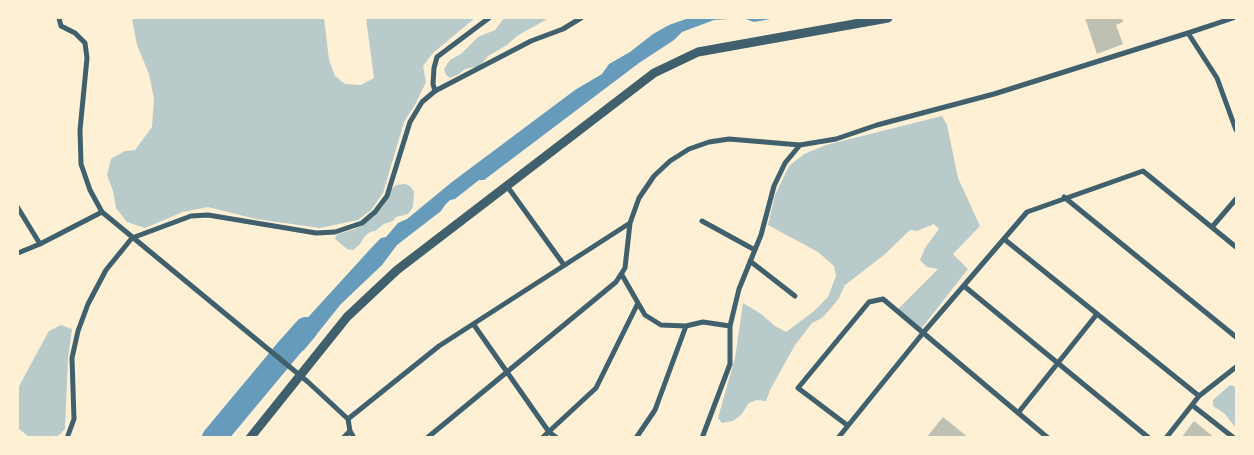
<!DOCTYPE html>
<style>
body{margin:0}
#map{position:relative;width:1254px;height:455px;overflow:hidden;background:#fdf0d5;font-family:Overpass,sans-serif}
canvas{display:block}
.frame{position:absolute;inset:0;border:19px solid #fdf0d5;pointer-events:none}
</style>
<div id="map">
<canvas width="1254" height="455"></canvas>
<div class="frame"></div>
</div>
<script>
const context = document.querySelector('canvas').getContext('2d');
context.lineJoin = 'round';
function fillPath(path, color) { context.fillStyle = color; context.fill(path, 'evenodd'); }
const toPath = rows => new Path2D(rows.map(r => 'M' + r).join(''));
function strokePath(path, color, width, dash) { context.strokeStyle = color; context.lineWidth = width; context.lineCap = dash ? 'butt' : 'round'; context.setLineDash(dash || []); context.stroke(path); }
fillPath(toPath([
 [132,18,324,18,329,60,335,76,345,84,361,85,374,78,366,18,475,18,433,53,423,66,426,82,416,103,404,122,383,193,371,210,358,220,320,228,256,219,208,207,183,212,145,228,127,222,116,208,113,191,107,175,111,159,125,151,135,150,152,127,154,99,149,74,137,45],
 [504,18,546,18,547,19,517,36,507,45,488,56,480,66,465,69,459,74,450,78,446,75,444,69,450,60,461,54,478,37,495,30],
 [942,116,947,125,958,178,980,226,953,254,968,269,921,329,898,309,938,269,927,267,920,260,925,248,939,229,934,224,917,231,910,230,884,255,845,285,839,298,831,308,822,318,812,323,795,345,771,388,766,401,757,400,749,403,741,415,733,421,722,423,718,418,735,358,743,303,761,314,775,326,786,332,813,312,828,297,836,276,834,266,818,252,768,225,775,195,789,166,804,154,826,145],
 [405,184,410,186,414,192,413,207,408,214,396,217,393,221,384,224,375,231,370,232,365,236,360,244,353,250,347,249,335,239,336,236,338,234,355,229,374,217,383,206,391,190,396,185],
 [61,325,72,329,68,358,65,429,57,437,29,437,18,428,18,388,49,331],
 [1230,385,1236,387,1236,428,1224,413,1213,406,1213,400]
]), '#b9caca');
fillPath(toPath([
 [689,18,776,18,754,22,743,18,714,20,682,32,674,40,639,63,484,180,479,180,455,199,450,200,445,205,441,211,397,245,382,265,341,304,304,350,298,351,291,357,280,348,374,245,381,238,386,237,398,223,407,219,452,182,575,90,602,74,609,64,630,52,653,34,669,25],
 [268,360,279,369,246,405,245,412,229,431,221,437,207,437,261,373]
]), '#669bbc');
strokePath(toPath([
 [214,438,289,348,306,329]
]), '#669bbc', 24);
fillPath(toPath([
 [1085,18,1122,18,1123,22,1116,25,1123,44,1097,54],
 [943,417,969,438,926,438],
 [1194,421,1215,438,1181,438]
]), '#bec0b2');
strokePath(toPath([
 [59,18,61,26,75,33,85,43,87,58,80,130,81,164,90,190,102,212,308,382,348,419,350,431,354,438],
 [1188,33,1217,78,1236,130],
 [435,91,433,84,434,68,437,57,489,18],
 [507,186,564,265],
 [1064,197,1236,337],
 [18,208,40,244],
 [702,221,755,250],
 [1212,227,1236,199],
 [1004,239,1199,396],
 [18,253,40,244,102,212],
 [750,261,795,296],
 [964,286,1149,438],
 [638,303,645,315,661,325,686,326,703,322,730,326],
 [474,325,549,432,557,438],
 [1192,405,1234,438],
 [1018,413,1097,314],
 [348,419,439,346,630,223],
 [847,425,798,388,869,302,883,299,1048,438],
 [67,438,74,419,72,358,78,331,88,304,106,270,132,238,191,216,208,215,316,233,335,232,362,223,375,212,387,196,410,122,422,102,435,91,531,41,563,29,581,18],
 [343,438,350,431],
 [427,438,616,282,625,268,630,223,639,198,654,176,670,161,689,149,709,142,729,139,800,145,836,139,877,125,994,94,1188,33,1233,18],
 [542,438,596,388,638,303,622,275],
 [636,438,655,410,686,326],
 [702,438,730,364,730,326,739,289,761,235,774,186,785,163,800,145],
 [838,438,923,333,1027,212,1143,171,1236,247],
 [1166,438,1199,396,1236,367]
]), '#3f606c', 5);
strokePath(toPath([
 [250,438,347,317,397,270,654,73,698,52,888,18]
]), '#3f606c', 9);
</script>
